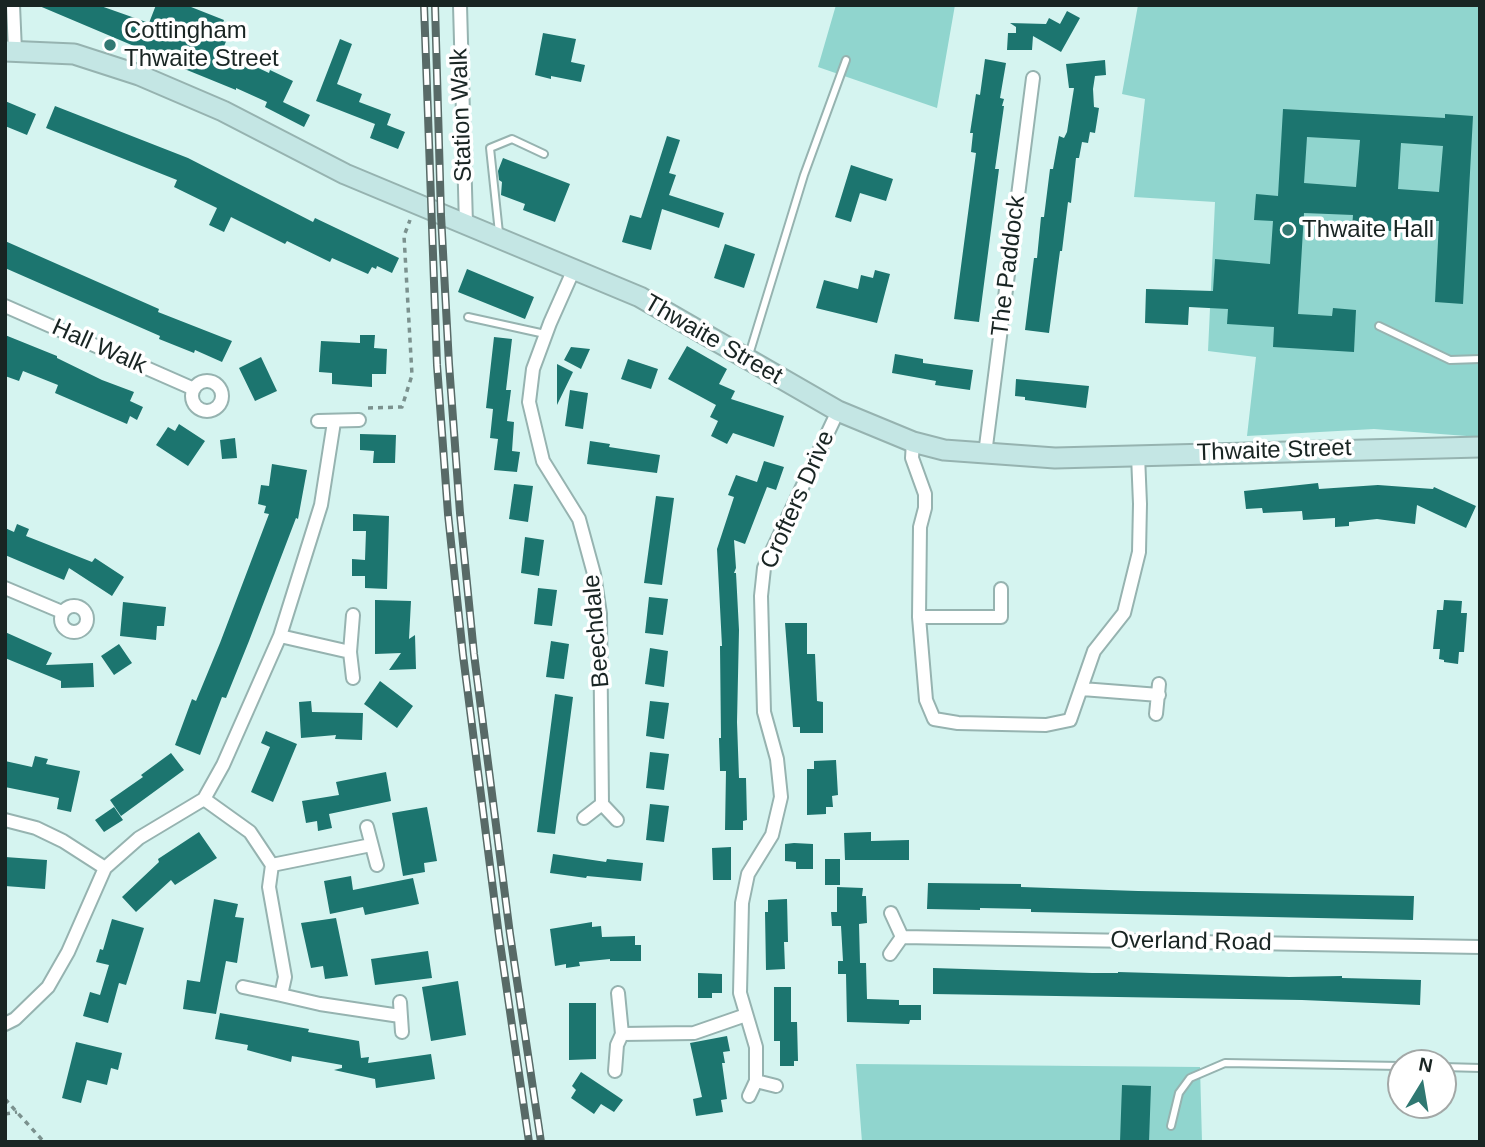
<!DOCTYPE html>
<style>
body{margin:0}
#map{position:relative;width:1485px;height:1147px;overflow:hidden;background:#d5f4f0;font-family:Helvetica,sans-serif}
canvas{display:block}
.frame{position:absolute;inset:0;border:7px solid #192523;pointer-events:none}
.north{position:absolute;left:1387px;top:1049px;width:70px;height:70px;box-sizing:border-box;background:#fff;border:2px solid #a3a8a7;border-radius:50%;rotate:11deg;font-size:19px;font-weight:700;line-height:28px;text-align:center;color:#192523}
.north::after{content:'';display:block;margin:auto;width:24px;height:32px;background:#307872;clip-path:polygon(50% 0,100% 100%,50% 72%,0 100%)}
</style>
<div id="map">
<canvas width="1485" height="1147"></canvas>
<div class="frame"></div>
<div class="north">N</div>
</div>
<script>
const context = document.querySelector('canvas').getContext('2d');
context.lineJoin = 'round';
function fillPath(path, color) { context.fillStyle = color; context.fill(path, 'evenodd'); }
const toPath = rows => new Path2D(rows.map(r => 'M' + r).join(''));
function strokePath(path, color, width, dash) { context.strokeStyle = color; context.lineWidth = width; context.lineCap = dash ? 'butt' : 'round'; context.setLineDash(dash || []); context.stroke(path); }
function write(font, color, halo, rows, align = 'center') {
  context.font = font + ' Helvetica,sans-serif'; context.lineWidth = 7; context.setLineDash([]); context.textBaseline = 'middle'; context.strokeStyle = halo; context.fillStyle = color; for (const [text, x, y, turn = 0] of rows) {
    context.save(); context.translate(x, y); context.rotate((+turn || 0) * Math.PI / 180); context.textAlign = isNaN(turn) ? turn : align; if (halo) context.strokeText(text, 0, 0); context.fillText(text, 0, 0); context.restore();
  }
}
fillPath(toPath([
 [836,5,955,5,937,108,818,67],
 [1138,5,1480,5,1480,437,1374,429,1247,436,1256,357,1208,351,1215,202,1134,197,1145,99,1122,94],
 [856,1064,1200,1067,1202,1142,862,1142]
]), '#90d5ce');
fillPath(toPath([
 [37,5,98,5,149,23,156,5,186,5,224,20,221,28,230,32,222,51,269,73,270,70,293,81,283,102,310,115,304,127,265,107,267,102,236,88,236,90,133,48,134,46],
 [1067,11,1080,18,1061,52,1033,36,1032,50,1007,50,1008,33,1016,33,1016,27,1010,23,1046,24,1049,18,1060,24],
 [543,33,576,39,571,62,585,65,581,82,551,76,551,79,535,75],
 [340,39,352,44,337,84,362,94,359,102,391,114,387,125,405,132,398,149,370,138,375,124,316,101],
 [985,59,1006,63,1000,98,1004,99,1002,106,1004,106,995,169,999,169,979,322,954,319,976,153,971,152,973,133,970,133,976,94,980,95],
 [1105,60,1106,75,1095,76,1093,89,1094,107,1099,108,1095,133,1090,132,1088,143,1082,142,1079,158,1076,158,1071,203,1068,202,1062,251,1060,251,1049,333,1025,330,1034,258,1037,258,1041,217,1044,217,1050,169,1053,169,1059,136,1064,138,1067,132,1074,88,1069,88,1066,64],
 [5,101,36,114,27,135,5,126],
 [55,106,188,158,313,222,315,218,399,258,392,273,377,266,376,269,372,267,368,274,332,258,330,262,287,241,285,244,231,217,224,232,209,225,217,208,174,187,177,180,46,128],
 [1283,109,1445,118,1445,114,1473,116,1463,304,1435,302,1439,221,1394,219,1393,231,1352,229,1353,215,1304,213,1298,314,1332,316,1333,308,1356,310,1354,352,1273,347,1274,327,1227,324,1228,309,1189,307,1188,325,1145,323,1146,289,1213,291,1215,259,1270,264,1273,221,1254,220,1256,194,1278,196],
 [1307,137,1360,140,1356,187,1304,183],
 [1401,143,1443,146,1439,192,1398,189],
 [667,136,680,140,669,173,676,175,669,195,724,213,719,228,662,209,651,250,622,242,630,215,641,218],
 [503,158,570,184,555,222,523,210,525,204,501,195,502,182,499,180,498,171],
 [851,165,893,179,886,201,860,193,851,222,835,217],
 [5,241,159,309,158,312,232,341,222,362,195,350,194,353,159,339,160,336,5,268],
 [725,244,755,254,744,288,714,278],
 [467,269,534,297,525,319,458,292],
 [875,270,890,274,877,323,816,308,824,280,858,289,861,275,873,278],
 [5,335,57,356,57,358,102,380,134,392,130,401,143,407,137,420,130,416,127,424,55,393,58,385,23,371,19,381,5,376],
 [360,335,375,335,374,348,387,349,386,374,372,374,372,387,332,384,332,373,319,372,321,341,360,343],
 [494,337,512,339,506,390,511,390,507,421,514,422,512,451,520,452,517,472,494,470,498,439,490,438,493,409,486,408],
 [687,346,727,369,719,384,735,391,731,399,784,416,774,447,733,433,727,444,711,436,718,421,710,417,716,405,668,379],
 [571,347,590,349,581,369,564,360],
 [895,354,923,359,923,363,973,370,970,390,935,385,936,381,892,373],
 [261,357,277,391,255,401,239,368],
 [628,359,658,369,651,389,621,379],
 [557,364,573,372,557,405],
 [1016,379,1089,386,1086,408,1025,400,1025,397,1015,396],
 [570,390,588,393,583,429,565,426],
 [179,424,205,441,188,466,156,445,168,427,175,431],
 [360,434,396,435,395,463,373,463,374,451,360,450],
 [235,438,237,458,222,459,220,440],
 [590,441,610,444,609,447,660,455,657,473,587,464],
 [764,461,784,467,776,490,767,487,745,544,734,540,736,568,734,573,736,573,739,630,737,722,739,778,746,778,747,820,743,821,743,830,725,830,726,771,720,771,719,738,721,738,720,646,722,646,717,549,734,497,728,495,736,475,757,482],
 [272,464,307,470,298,519,296,518,249,641,226,698,222,697,200,755,175,745,192,699,196,701,220,643,269,514,264,513,266,506,258,504,261,485,269,486],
 [1318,483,1319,489,1378,485,1433,489,1434,487,1476,506,1466,528,1417,505,1415,524,1377,519,1349,522,1349,526,1335,527,1335,518,1303,520,1302,511,1263,513,1262,508,1246,509,1244,491],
 [514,484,533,486,528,522,509,519],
 [656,496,674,498,662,585,644,583],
 [353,514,389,516,387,589,365,588,365,576,352,576,352,559,365,560,366,531,353,531],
 [17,524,29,529,26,536,92,562,95,558,124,577,112,596,69,568,64,580,5,555,5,528,14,532],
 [525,537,544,540,539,576,521,573],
 [538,588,557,590,552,626,534,624],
 [649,597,668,599,663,635,645,633],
 [375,600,411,601,409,639,415,635,416,669,389,670,401,653,375,654],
 [1444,600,1462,601,1461,613,1467,613,1464,652,1459,652,1458,664,1444,662,1444,660,1439,659,1440,649,1433,649,1437,610,1443,610],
 [123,602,166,607,164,626,157,626,156,640,120,636],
 [785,623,807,623,807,654,815,654,817,701,823,702,823,733,800,733,800,727,793,727],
 [5,632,52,653,46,665,93,663,94,687,61,688,61,681,5,658],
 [551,641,569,644,564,679,546,677],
 [119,644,132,663,114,675,101,656],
 [650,648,668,651,664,687,645,684],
 [380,681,413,706,397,728,364,704],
 [555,694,573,697,555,834,537,832],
 [311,701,312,712,363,713,362,740,335,739,336,735,301,738,299,702],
 [650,701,669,703,664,739,646,736],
 [266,731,297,744,273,802,251,792,270,747,261,743],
 [650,752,669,754,664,790,646,788],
 [171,753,184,770,121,816,110,800,143,777,141,775],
 [35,756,48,759,46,764,80,771,71,812,57,809,59,798,5,787,5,761,32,767],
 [836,760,838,795,832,796,833,807,826,807,826,814,807,815,807,769,814,769,814,761],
 [386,772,391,801,329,814,332,828,318,831,317,821,306,823,302,801,339,795,336,782],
 [650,804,669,806,664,842,646,840],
 [114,807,123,820,104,832,95,820],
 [427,807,437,861,424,863,425,872,403,876,392,813],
 [199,832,217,858,175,885,171,880,136,912,122,897,159,862,158,859],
 [871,832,871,841,909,840,909,860,845,860,844,833],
 [794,843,813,844,813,869,796,869,796,862,785,861,785,844],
 [731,847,731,880,713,880,712,848],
 [553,854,606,862,607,859,643,863,641,881,587,876,586,878,550,873],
 [5,857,47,860,45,889,5,886],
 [825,859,840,859,840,885,825,885],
 [351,876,353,890,413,878,419,904,365,915,363,907,330,914,324,881],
 [928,883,1021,884,1021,887,1138,891,1414,896,1413,920,1031,912,1031,909,980,908,980,910,927,909],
 [837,887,863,888,862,896,866,896,867,923,859,924,860,963,866,963,867,999,899,1000,899,1005,921,1005,921,1020,910,1020,909,1024,847,1022,846,974,838,974,838,961,843,961,841,926,832,926,831,912,837,912],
 [214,899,238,904,235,917,244,918,237,963,226,961,216,1014,183,1009,187,980,200,982],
 [787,899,788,942,784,942,785,969,766,970,765,912,768,912,768,900],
 [336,918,348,976,325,979,323,966,311,968,301,923],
 [112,919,144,928,126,985,119,983,108,1023,83,1016,90,992,100,995,109,965,96,962,100,949,103,950],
 [592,922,592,927,601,926,602,937,635,936,635,945,641,945,641,961,610,961,610,959,579,962,580,966,566,968,566,964,555,966,550,929],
 [428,951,432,978,375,985,371,959],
 [933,968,1092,973,1118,973,1118,972,1289,977,1342,976,1342,978,1421,980,1420,1005,1302,1000,933,994],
 [698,973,722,974,722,993,712,993,712,998,698,998],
 [458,981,466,1035,431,1041,422,987],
 [774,987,791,987,791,1022,797,1022,798,1061,794,1061,794,1066,780,1066,780,1041,774,1041],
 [569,1003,596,1003,596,1059,569,1060],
 [220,1013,309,1029,308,1032,359,1041,361,1058,369,1057,368,1063,431,1054,435,1079,376,1088,375,1079,334,1070,342,1068,342,1065,292,1056,291,1062,247,1050,248,1045,215,1039],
 [727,1036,730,1051,723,1052,725,1063,722,1063,727,1099,721,1100,723,1112,696,1116,693,1099,702,1097,690,1043],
 [76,1042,122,1053,118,1070,111,1068,107,1085,87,1080,81,1103,62,1098],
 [581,1072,623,1100,614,1112,601,1104,594,1114,571,1098,576,1090,572,1086],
 [1122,1085,1151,1086,1149,1142,1120,1142]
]), '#1c756f');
const lane = toPath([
 [499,233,490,148,512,139,544,154],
 [468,317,545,334],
 [1379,326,1450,360,1480,359],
 [748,358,804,175,846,60],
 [1443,1067,1480,1068],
 [1171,1126,1179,1093,1190,1078,1225,1063,1401,1066]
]);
const street = toPath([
 [13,5,15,51],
 [460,5,466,225],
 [574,269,550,323,533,369,529,402,543,461,579,519,594,574,600,614,602,804],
 [5,306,194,389],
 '192 396a15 15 0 1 1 30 0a15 15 0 1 1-30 0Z',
 [318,421,359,420],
 [913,442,912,458,925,494,925,508,920,527,919,617,926,700,934,719,958,723,1046,725,1070,720,1094,651,1124,613,1139,552,1140,504,1138,455],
 [985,454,1033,78],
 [5,588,62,612],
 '61 619a13 13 0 1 1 26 0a13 13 0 1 1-26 0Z',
 [919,617,1001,617,1001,589],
 [280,636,350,652],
 [353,678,350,652,353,615],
 [1082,689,1159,695],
 [1156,714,1159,684],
 [204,799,250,832,272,865,269,887,285,977,281,995,320,1004,400,1016],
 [584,818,602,804,617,820],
 [5,820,36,828,63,841,105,868],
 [367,827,377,865],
 [272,865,371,845],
 [902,937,1480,947],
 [890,954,902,937,891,913],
 [243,987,281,995],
 [400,1002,402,1032],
 [5,1024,15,1019,48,987,68,952,105,868,139,838,204,799,223,765,280,636,321,505,334,422],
 [622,1034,694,1033,746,1015],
 [615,1071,617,1045,622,1034,618,993],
 [756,1081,756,1047,740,993,742,903,748,874,772,835,781,797,777,759,764,712,761,596,764,568,838,411],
 [749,1096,756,1081,776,1086]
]);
const secondary = toPath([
 [5,51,74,54,139,75,223,111,345,174,640,297,838,411,913,442,944,450,1055,458,1480,447]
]);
strokePath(lane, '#96b3b0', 10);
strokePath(street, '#96b3b0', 16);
strokePath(secondary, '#96b3b0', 23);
strokePath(toPath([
 [368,408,402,407,412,375,404,236,410,220],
 [5,1099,44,1142],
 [5,1114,17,1112]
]), '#7b918e', 3.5, [5, 5]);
strokePath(lane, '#fff', 6);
strokePath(street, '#fff', 12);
strokePath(secondary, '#c4e6e4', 19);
const rail = toPath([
 [424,5,437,365,448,514,463,655,499,936,529,1142],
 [435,5,441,215,449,364,460,513,474,654,510,934,541,1142]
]);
strokePath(rail, '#586a67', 8);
strokePath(rail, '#fff', 5, [16]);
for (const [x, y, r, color] of [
 [110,45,7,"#307872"],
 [1288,230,7,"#307872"]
]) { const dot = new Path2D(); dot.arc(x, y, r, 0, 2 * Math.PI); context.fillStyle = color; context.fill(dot); strokePath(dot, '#fff', 2.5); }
write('24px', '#192523', '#fff', [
 ["Cottingham",124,31],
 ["Thwaite Street",124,59],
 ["Thwaite Hall",1302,230]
], 'left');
write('24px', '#192523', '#fff', [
 ["Station Walk",462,115,-92],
 ["The Paddock",1009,266,-83],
 ["Thwaite Street",713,340,30],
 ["Hall Walk",99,347,24],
 ["Thwaite Street",1274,451,-2],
 ["Crofters Drive",798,500,-66],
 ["Beechdale",597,631,-95],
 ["Overland Road",1191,942,1]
]);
</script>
